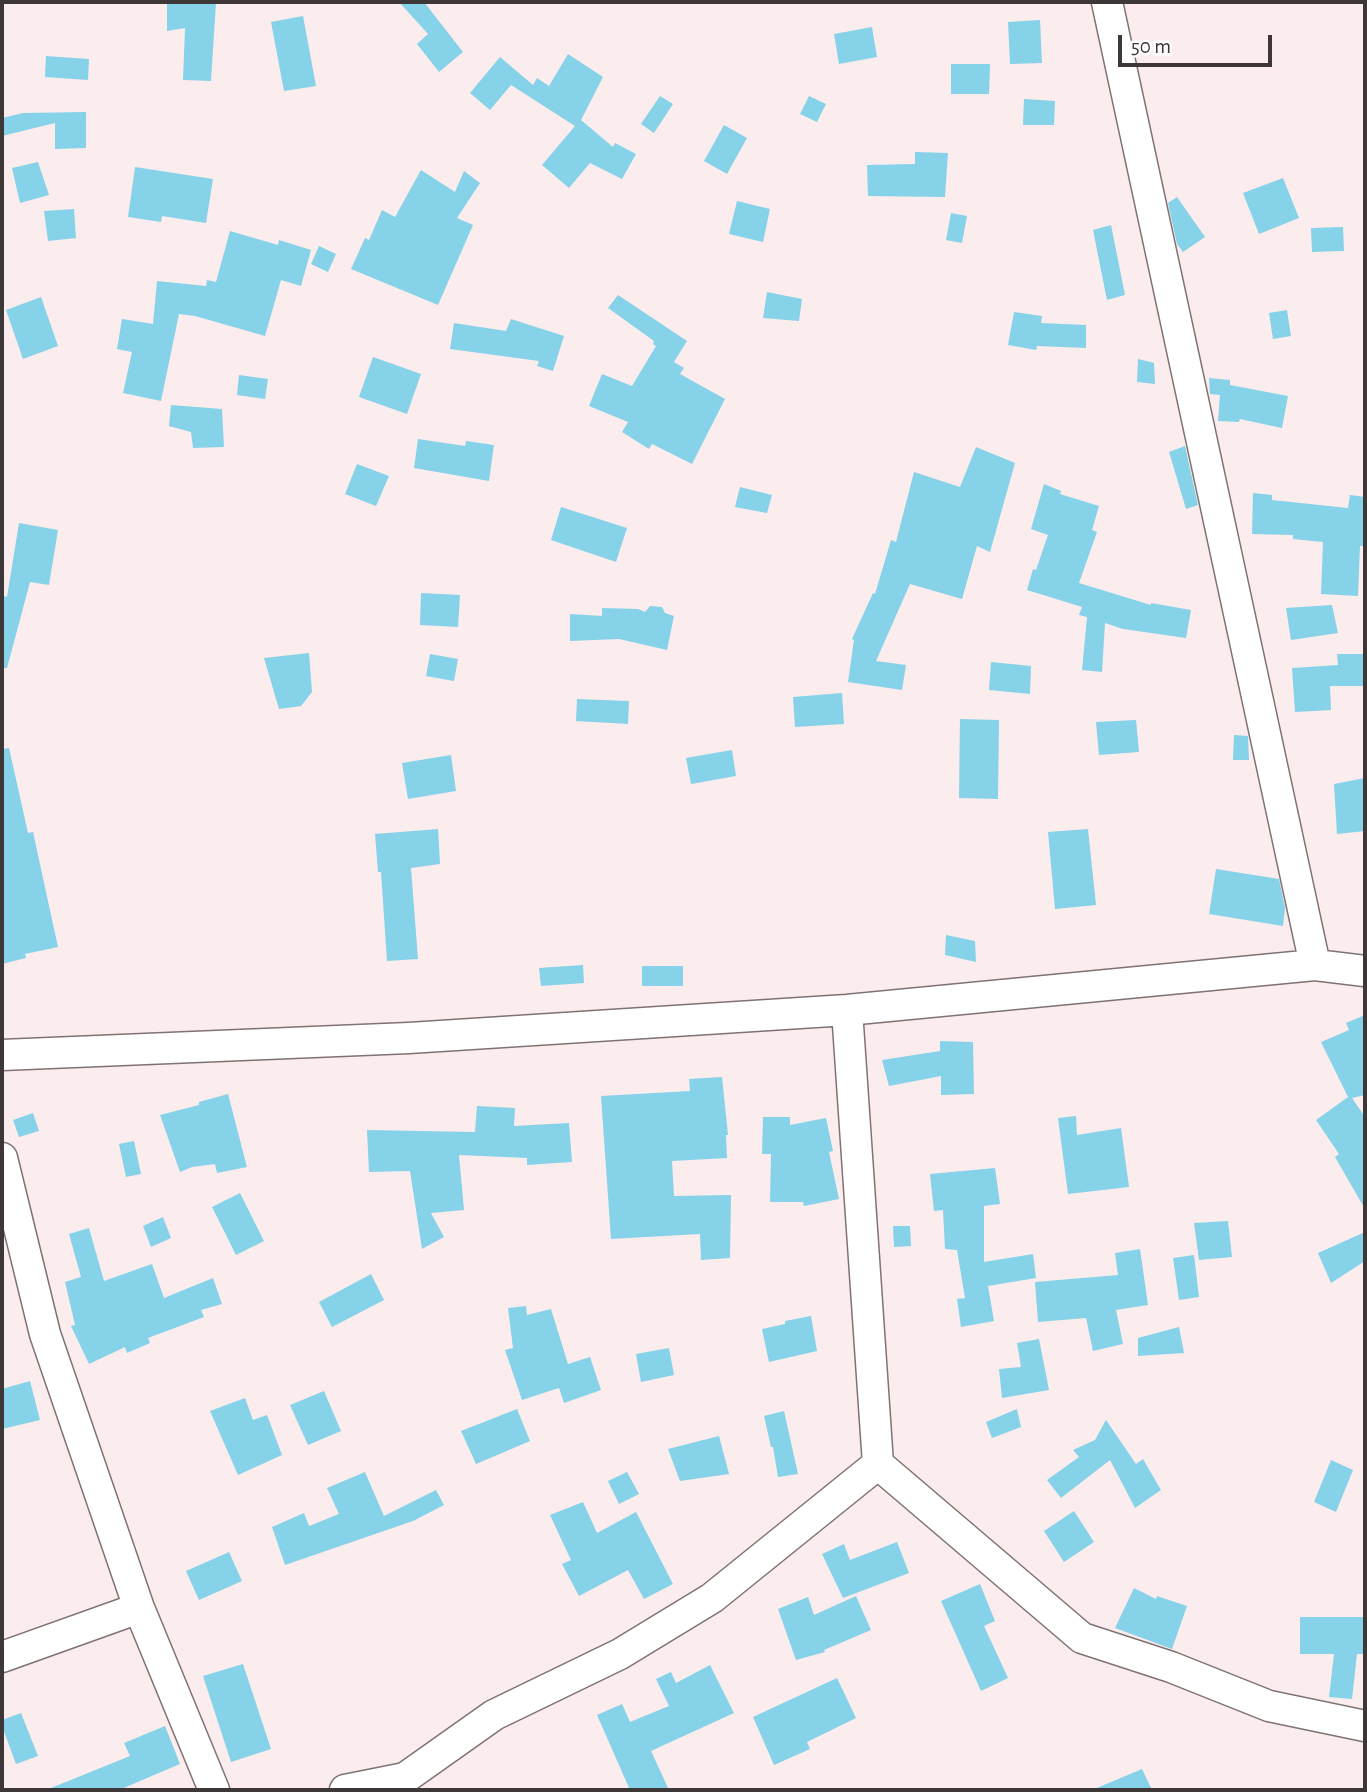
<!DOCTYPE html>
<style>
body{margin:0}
#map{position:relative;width:1367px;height:1792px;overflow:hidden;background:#fbeced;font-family:"Alegreya Sans",sans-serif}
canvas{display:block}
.frame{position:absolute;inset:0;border:4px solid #3d3738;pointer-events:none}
.scale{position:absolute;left:1118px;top:35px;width:154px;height:32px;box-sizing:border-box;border:4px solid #3d3738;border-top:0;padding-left:9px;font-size:21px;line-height:24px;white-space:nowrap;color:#3d3738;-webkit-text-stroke:5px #fff;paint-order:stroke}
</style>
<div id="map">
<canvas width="1367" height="1792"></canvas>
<div class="frame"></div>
<div class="scale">50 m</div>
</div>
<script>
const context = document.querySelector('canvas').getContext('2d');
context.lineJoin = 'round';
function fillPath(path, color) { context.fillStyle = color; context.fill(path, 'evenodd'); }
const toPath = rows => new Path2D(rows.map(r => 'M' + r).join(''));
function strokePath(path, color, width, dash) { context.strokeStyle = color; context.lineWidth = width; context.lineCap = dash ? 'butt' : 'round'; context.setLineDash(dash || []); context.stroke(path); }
fillPath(toPath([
 [167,2,216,2,211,81,183,80,185,28,167,31],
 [399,2,424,2,463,52,439,72,417,44,428,34],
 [303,16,316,86,284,91,271,22],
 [1040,20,1042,63,1010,64,1008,22],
 [872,27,877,57,839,64,834,34],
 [568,54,603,77,581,120,613,147,615,143,636,154,622,179,590,163,569,188,542,165,575,126,511,85,490,110,470,93,500,57,533,85,537,78,549,86],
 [46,56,89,59,88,80,45,77],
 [951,64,990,64,989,94,951,94],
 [660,96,673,104,654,133,641,124],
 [809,96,826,104,817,122,800,114],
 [1024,99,1055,101,1054,125,1023,125],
 [86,112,86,148,55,149,55,123,2,136,2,118,23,113],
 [724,125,747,138,727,174,704,161],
 [915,152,948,153,945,197,868,196,867,165,915,164],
 [38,162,49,195,20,203,12,168],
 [135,167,213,179,206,223,162,216,161,222,128,217],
 [421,170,455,192,464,171,480,183,457,218,473,225,438,305,351,269,365,238,369,240,382,210,395,217],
 [1283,178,1299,218,1259,234,1243,193],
 [1177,197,1205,237,1183,252,1177,244,1168,203],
 [737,201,770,209,763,242,729,234],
 [74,209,76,238,48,241,44,211],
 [951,213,967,216,962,243,946,240],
 [1111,225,1125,295,1107,300,1093,230],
 [1343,227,1344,251,1312,252,1311,228],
 [230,231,278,245,279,240,311,250,301,286,281,280,265,336,195,316,179,314,161,401,123,393,132,352,117,349,122,319,153,324,157,281,206,286,207,280,216,282],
 [319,246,336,254,328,272,311,264],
 [767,292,802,299,799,321,763,318],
 [618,295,687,341,674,362,684,368,680,374,725,399,692,464,652,444,649,449,622,432,628,422,589,406,602,374,632,386,656,346,653,344,654,341,608,308],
 [41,297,58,346,23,359,6,310],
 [1287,310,1291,336,1273,339,1269,313],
 [1014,312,1042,316,1041,323,1086,325,1086,348,1037,346,1036,350,1008,345],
 [511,319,564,336,553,371,537,366,539,361,450,349,454,323,506,331],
 [373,357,421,374,407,414,359,397],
 [1138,359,1154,363,1155,384,1137,382],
 [239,375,268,379,265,399,237,395],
 [1209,378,1230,380,1230,385,1288,396,1282,428,1240,419,1239,422,1218,421,1220,395,1210,394],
 [171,405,222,409,224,447,193,448,191,432,169,426],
 [418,439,465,446,466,441,494,445,489,481,414,468],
 [1185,446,1198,505,1186,509,1169,452],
 [976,447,1015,463,990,552,977,546,962,599,910,584,876,661,906,665,902,690,848,682,854,640,852,639,873,593,875,594,891,540,896,542,914,472,960,487],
 [357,464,389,476,376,506,345,494],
 [1044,484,1061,491,1060,494,1099,506,1092,530,1097,532,1079,583,1151,605,1151,603,1191,610,1186,638,1123,629,1105,623,1102,672,1082,670,1087,617,1079,615,1082,607,1027,590,1033,569,1036,570,1048,535,1031,529],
 [740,487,772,495,767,513,735,507],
 [1253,493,1272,495,1272,500,1348,508,1350,495,1365,497,1365,546,1360,546,1358,596,1321,594,1323,542,1293,539,1293,535,1252,534],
 [561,507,627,528,616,562,551,540],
 [19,523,58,530,49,585,30,582,7,668,2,668,2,596,7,597],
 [421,593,460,595,458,627,420,625],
 [1332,605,1338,633,1291,640,1286,608],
 [650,606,662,607,665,613,674,616,667,650,619,639,570,641,570,614,602,616,602,608,638,609,645,612],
 [309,653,312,692,301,706,279,709,264,658],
 [430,654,458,659,454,681,426,676],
 [1337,654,1365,654,1365,686,1330,686,1331,710,1295,712,1292,668,1338,665],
 [991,662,1031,666,1030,694,989,690],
 [842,693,844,724,795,727,793,697],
 [577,699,629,701,628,724,576,721],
 [960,719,999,720,998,799,959,798],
 [1136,720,1139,752,1099,755,1096,722],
 [1234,735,1248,736,1249,760,1233,760],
 [9,748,28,833,33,832,58,947,25,954,26,958,2,964,2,749],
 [732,750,736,776,691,784,686,758],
 [451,755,456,791,408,799,402,763],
 [1365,778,1365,831,1337,834,1334,784],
 [438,829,440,864,411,868,418,959,387,961,381,872,378,872,375,834],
 [1088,829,1096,905,1055,909,1048,832],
 [1216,869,1279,879,1285,908,1283,926,1209,914],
 [946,935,975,941,976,962,945,955],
 [583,965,584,983,541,986,539,968],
 [642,966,683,966,683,986,642,986],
 [1365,1015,1365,1095,1352,1098,1365,1117,1365,1209,1335,1157,1339,1154,1316,1120,1348,1097,1321,1042,1349,1030,1346,1023],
 [940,1041,973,1042,974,1094,941,1095,941,1076,889,1086,882,1060,940,1051],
 [722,1077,728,1135,726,1135,727,1158,672,1161,674,1196,731,1195,730,1258,701,1260,700,1234,611,1239,601,1096,690,1091,689,1079],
 [228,1094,247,1167,217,1173,215,1164,192,1167,180,1172,160,1115,199,1105,199,1102],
 [477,1106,515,1108,514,1126,569,1123,572,1162,527,1165,527,1158,459,1155,464,1210,431,1213,444,1237,422,1249,410,1171,369,1172,367,1130,475,1132],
 [33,1113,39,1131,19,1137,13,1120],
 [1076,1116,1077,1135,1121,1128,1129,1187,1068,1194,1058,1118],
 [763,1117,790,1117,790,1125,826,1118,833,1151,829,1152,839,1199,804,1206,803,1202,770,1202,771,1154,762,1154],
 [134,1141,141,1174,126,1177,119,1144],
 [995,1168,1000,1204,984,1206,984,1262,1033,1254,1036,1278,988,1286,994,1321,961,1327,957,1299,965,1298,957,1250,945,1249,943,1210,934,1211,930,1174],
 [240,1193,264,1241,236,1255,212,1207],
 [163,1217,171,1238,151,1247,143,1226],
 [1228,1221,1232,1257,1199,1260,1194,1223],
 [893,1226,910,1226,911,1246,894,1247],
 [89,1228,104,1281,152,1264,164,1298,213,1278,222,1304,201,1310,204,1317,148,1338,150,1343,127,1353,125,1347,89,1364,71,1326,75,1325,65,1282,81,1277,69,1234],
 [1365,1232,1365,1261,1331,1283,1318,1253],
 [1140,1249,1148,1305,1116,1310,1123,1344,1093,1351,1086,1318,1038,1322,1035,1282,1118,1275,1115,1253],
 [1194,1255,1199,1297,1179,1300,1173,1258],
 [371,1274,384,1300,332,1327,319,1302],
 [526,1306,527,1315,551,1309,568,1364,590,1357,601,1390,564,1403,559,1388,522,1400,505,1350,513,1348,508,1308],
 [811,1316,817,1351,769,1362,762,1329,785,1324,785,1321],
 [1179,1327,1184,1353,1138,1356,1138,1338],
 [1039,1339,1049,1390,1002,1398,999,1369,1021,1367,1017,1343],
 [669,1348,674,1375,641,1382,636,1354],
 [30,1381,40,1420,2,1429,2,1389],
 [324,1391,341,1431,308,1445,290,1405],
 [245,1398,253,1420,267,1415,282,1455,238,1475,210,1411],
 [517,1409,530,1441,476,1464,461,1431],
 [1017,1409,1021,1427,992,1438,986,1422],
 [784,1411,798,1474,778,1477,773,1447,771,1447,764,1416],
 [1106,1420,1136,1464,1143,1459,1161,1490,1135,1508,1110,1460,1061,1498,1047,1480,1079,1457,1073,1450,1095,1440],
 [719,1436,729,1474,680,1481,668,1449],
 [1331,1460,1353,1470,1336,1512,1314,1502],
 [365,1472,384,1516,436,1490,444,1505,413,1521,285,1565,272,1527,304,1513,309,1526,339,1514,327,1488],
 [627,1472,639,1494,619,1504,608,1481],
 [583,1502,597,1533,636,1512,673,1584,644,1599,628,1570,579,1596,562,1564,571,1560,550,1515],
 [1074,1511,1094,1542,1064,1562,1044,1531],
 [897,1542,909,1573,843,1598,822,1554,844,1544,850,1560],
 [229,1552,242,1581,199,1600,186,1571],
 [980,1584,995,1621,984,1626,1008,1678,981,1691,941,1601],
 [1134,1588,1156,1599,1157,1596,1187,1606,1172,1649,1115,1628],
 [856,1596,871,1630,824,1650,825,1652,796,1660,778,1609,808,1597,814,1615],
 [1300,1617,1365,1617,1365,1654,1357,1654,1352,1699,1329,1697,1334,1654,1300,1654],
 [243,1664,271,1749,231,1762,203,1676],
 [710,1665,734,1713,651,1751,669,1790,630,1790,597,1715,622,1704,630,1722,669,1706,656,1679,671,1672,676,1683],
 [837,1678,856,1718,807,1742,810,1749,774,1765,753,1717],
 [21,1713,38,1756,16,1764,2,1726,2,1720],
 [165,1726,180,1764,119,1790,46,1790,130,1756,124,1743],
 [1142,1769,1152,1790,1092,1790]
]), '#86d2e9');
const minor = toPath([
 [1107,2,1315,965],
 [847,1010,878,1464,1082,1638,1171,1667,1269,1706,1365,1726],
 [2,1055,409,1038,847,1010,1315,965,1365,971],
 [2,1158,45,1334,139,1608,214,1790],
 [2,1657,139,1608],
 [345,1790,405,1778,494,1715,620,1654,712,1598,878,1464]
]);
strokePath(minor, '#7f7273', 33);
strokePath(minor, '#fff', 30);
</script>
